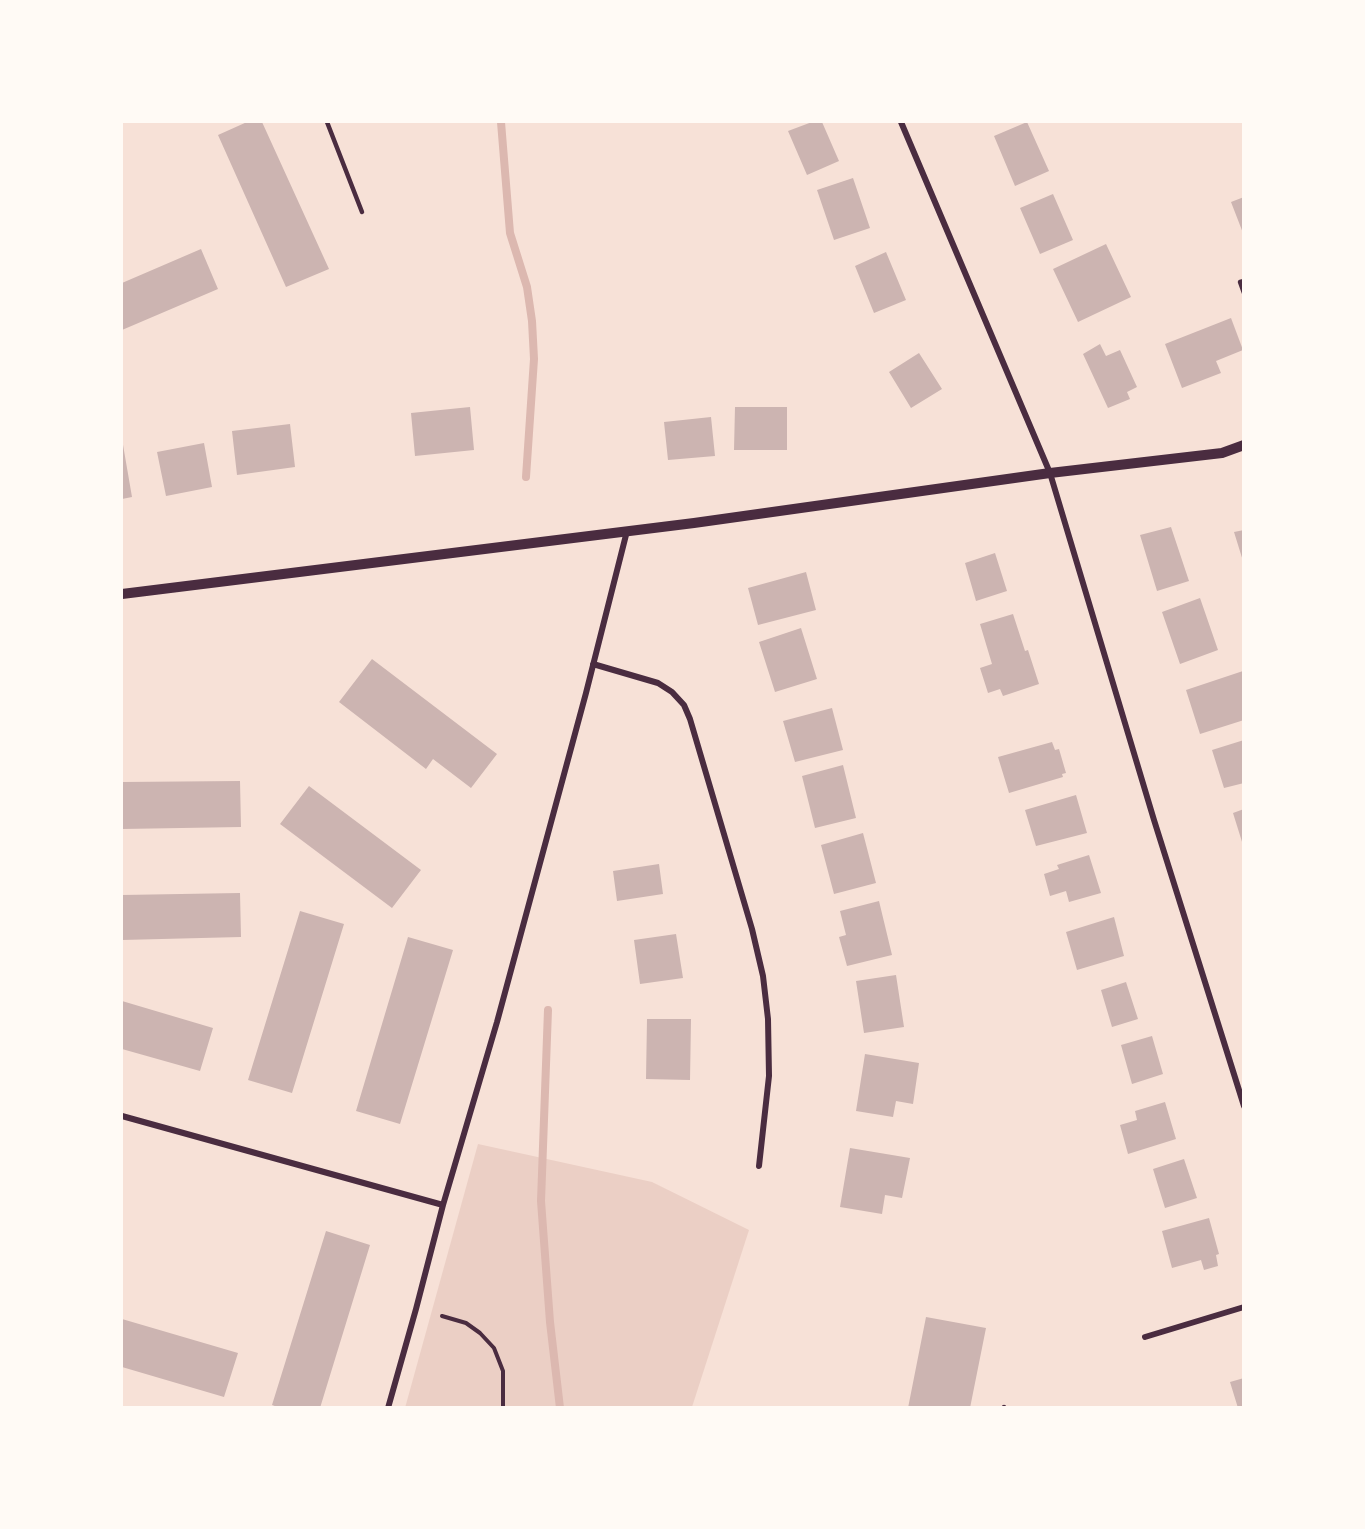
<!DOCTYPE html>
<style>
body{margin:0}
#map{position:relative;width:1365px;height:1529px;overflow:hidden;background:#f7e1d7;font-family:"Work Sans",sans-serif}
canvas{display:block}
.frame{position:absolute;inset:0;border:123px solid #fffaf5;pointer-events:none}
</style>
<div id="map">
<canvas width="1365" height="1529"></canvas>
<div class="frame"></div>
</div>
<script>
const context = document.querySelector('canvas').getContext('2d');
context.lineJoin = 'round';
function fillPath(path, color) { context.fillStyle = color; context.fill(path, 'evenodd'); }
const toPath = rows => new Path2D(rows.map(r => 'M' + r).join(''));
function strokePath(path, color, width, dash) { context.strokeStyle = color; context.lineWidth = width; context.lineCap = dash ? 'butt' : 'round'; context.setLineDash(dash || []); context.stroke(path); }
fillPath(toPath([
 [478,1144,652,1182,749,1230,692,1407,405,1408]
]), '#ebcfc5');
strokePath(toPath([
 [501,122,510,233,527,287,532,321,534,359,526,477],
 [548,1010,541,1201,550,1322,560,1408]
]), '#dcb8b0', 8);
fillPath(toPath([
 [247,122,262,122,329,269,286,287,218,135],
 [812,122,822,122,839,161,807,175,788,131],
 [1027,122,1049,171,1015,186,994,136],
 [853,178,870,228,834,240,817,190],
 [1053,194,1073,240,1040,254,1020,208],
 [1244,197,1244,233,1243,233,1231,202],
 [1106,244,1131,297,1078,322,1053,269],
 [201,249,218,289,122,330,122,283],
 [886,252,906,300,874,313,855,266],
 [1231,318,1243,350,1216,361,1221,373,1182,388,1165,344],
 [1100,344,1106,356,1120,350,1137,387,1127,392,1130,399,1108,408,1083,354],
 [919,353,942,389,911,408,889,372],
 [470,407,474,450,415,456,411,413],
 [735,407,787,407,787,450,734,450],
 [711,417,715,456,668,460,664,422],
 [290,424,295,467,237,475,232,431],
 [122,439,132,497,122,499],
 [204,443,212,487,166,496,157,452],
 [1171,527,1189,581,1157,591,1140,535],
 [1244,530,1244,561,1243,561,1234,532],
 [995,553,1007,591,976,601,965,563],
 [806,572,816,610,758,625,748,588],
 [1200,598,1218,650,1180,664,1162,612],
 [1013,614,1025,651,1028,650,1039,684,1003,696,1000,689,988,693,980,668,992,664,980,624],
 [801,628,817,679,775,692,759,642],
 [372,659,497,754,471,788,433,759,426,769,339,702],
 [1243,671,1244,720,1200,734,1186,690],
 [832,708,843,750,795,762,783,721],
 [1244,740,1244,783,1224,788,1212,750],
 [1052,742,1055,750,1059,749,1066,773,1062,774,1063,777,1009,793,998,757],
 [843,765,856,818,815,828,802,776],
 [240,781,241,827,122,829,122,782],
 [309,786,421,870,392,908,280,824],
 [1076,795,1087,833,1036,846,1025,810],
 [1244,809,1244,845,1243,845,1233,813],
 [863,833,876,883,834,894,821,845],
 [1089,855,1101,893,1069,902,1066,891,1050,896,1044,874,1059,869,1057,865],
 [659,864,663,894,617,901,613,871],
 [240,893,241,937,122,940,122,895],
 [879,901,892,955,847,966,839,937,846,935,840,911],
 [300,911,344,924,292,1093,248,1080],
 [1114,917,1124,956,1077,970,1066,932],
 [676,934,683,978,640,984,634,940],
 [408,937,453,950,400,1124,356,1111],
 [896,975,904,1027,864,1033,856,981],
 [1126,982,1138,1019,1112,1027,1101,990],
 [122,1001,213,1028,200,1071,122,1049],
 [647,1019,691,1019,690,1080,646,1079],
 [1152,1036,1163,1074,1132,1084,1121,1045],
 [865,1054,919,1063,913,1104,896,1101,893,1117,856,1111],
 [1165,1102,1176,1139,1128,1154,1120,1125,1137,1120,1135,1111],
 [850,1148,910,1158,902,1198,885,1195,882,1214,840,1207],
 [1184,1159,1197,1198,1165,1208,1153,1169],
 [1209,1218,1219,1254,1216,1255,1218,1266,1204,1270,1201,1260,1172,1268,1162,1231],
 [326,1231,370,1245,320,1408,280,1408,272,1405],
 [926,1317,986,1328,970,1408,908,1408],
 [122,1319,238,1353,224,1397,122,1367],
 [1244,1378,1244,1408,1238,1408,1230,1382]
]), '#ccb4b1');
strokePath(toPath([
 [442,1316,466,1323,480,1333,494,1348,503,1371,503,1408]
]), '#4a2c40', 4);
strokePath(toPath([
 [327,122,362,212],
 [1244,281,1240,282,1244,293],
 [1004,1408,1004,1407]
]), '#4a2c40', 4.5);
strokePath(toPath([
 [901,122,1050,473,1154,820,1244,1106],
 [593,664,658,683,672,692,684,705,690,719,752,929,763,976,768,1019,769,1076,759,1166],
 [122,1116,443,1205],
 [1145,1337,1244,1307],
 [388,1408,416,1309,443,1205,497,1022,586,693,627,531]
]), '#4a2c40', 6);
strokePath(toPath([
 [122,594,694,523,1050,473,1222,453,1244,445]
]), '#4a2c40', 10);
</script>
